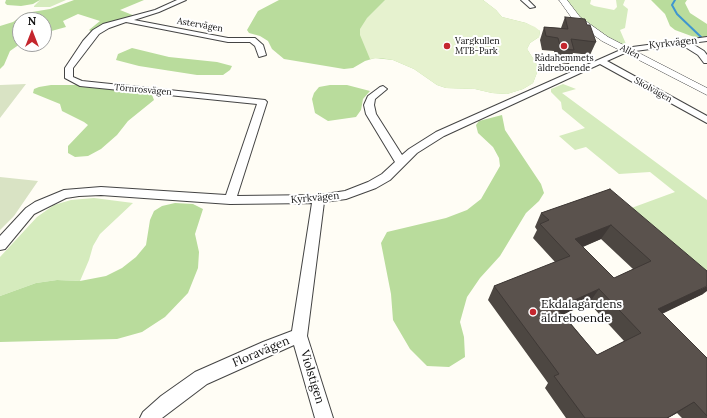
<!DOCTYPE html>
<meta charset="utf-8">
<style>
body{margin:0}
#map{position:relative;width:707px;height:418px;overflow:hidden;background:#fffdf5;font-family:Lora,serif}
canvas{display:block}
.north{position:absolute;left:12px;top:12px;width:40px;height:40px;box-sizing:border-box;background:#fff;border:1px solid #a0a0a0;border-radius:50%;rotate:0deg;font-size:11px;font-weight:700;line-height:16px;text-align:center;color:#111}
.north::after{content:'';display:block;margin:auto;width:14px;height:18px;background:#c4262e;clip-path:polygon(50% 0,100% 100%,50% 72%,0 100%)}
</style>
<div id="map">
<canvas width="707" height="418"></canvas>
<div class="north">N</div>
</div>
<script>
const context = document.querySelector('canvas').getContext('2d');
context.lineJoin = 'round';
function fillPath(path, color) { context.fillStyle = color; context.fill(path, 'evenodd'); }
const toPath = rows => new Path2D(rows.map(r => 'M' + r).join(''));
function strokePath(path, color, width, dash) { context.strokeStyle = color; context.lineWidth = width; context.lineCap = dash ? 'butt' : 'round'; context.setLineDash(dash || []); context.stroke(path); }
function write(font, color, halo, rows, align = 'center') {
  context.font = font + ' Lora,serif'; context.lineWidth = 4; context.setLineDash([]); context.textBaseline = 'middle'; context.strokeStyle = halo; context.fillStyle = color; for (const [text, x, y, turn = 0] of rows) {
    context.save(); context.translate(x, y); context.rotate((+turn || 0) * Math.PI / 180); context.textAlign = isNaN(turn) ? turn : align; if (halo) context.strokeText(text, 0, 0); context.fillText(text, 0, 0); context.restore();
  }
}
fillPath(toPath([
 [40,0,66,0,50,7,34,7,34,6],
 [567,0,591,0,590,4,594,6,614,10,617,7,616,0,625,0,623,5,628,9,625,28,620,30,626,44,621,44,593,29,575,13],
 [563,84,576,89,562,93,707,200,707,280,626,210,675,192,650,172,619,174,586,147,575,150,559,136,585,128,562,109,561,102,551,92,551,89],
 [94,198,133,203,100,234,93,246,89,260,80,281,57,280,36,283,0,296,0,257,37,217,54,205,71,200]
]), '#d5ebbd');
fillPath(toPath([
 [6,0,40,0,33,4,21,6,7,5,5,3],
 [74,0,144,0,120,10,135,16,92,32,89,30,100,21,78,14,63,21,66,27,44,33,44,20,20,20,20,44,10,51,4,65,0,69,0,26,13,22,26,13,50,9],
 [279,0,483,0,496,10,502,17,526,23,540,31,539,37,530,43,527,49,536,63,538,70,533,83,523,89,507,94,492,93,475,89,446,88,437,85,414,69,393,60,375,58,365,61,353,68,344,69,284,59,272,49,268,41,260,36,249,33,247,30,258,11],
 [651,0,687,0,685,3,690,13,707,24,707,37,694,37,675,30,670,26,665,14],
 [132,48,169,57,217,62,232,66,230,70,223,75,197,75,139,66,116,60,118,54],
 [51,85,79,85,134,92,152,95,154,100,128,121,117,135,101,149,88,156,75,157,68,153,68,146,88,125,84,122,62,111,60,104,33,93,34,89,39,87],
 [330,85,347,85,370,91,363,99,361,110,356,117,328,121,315,113,312,99,314,93,319,87],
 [502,115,505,130,541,184,544,193,539,201,526,213,500,256,480,278,467,297,460,322,464,337,465,357,449,367,427,366,410,349,393,320,391,294,381,243,387,232,446,218,467,210,481,199,500,166,499,158,493,147,478,133,476,125,479,121],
 [175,203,193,204,203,209,195,234,199,252,198,268,188,293,165,317,142,332,117,339,0,342,0,296,36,283,57,280,80,281,106,276,122,268,136,257,146,245,150,220,154,211,162,206]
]), '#b9dc9c');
fillPath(toPath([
 [26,84,0,118,0,85],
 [0,177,38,181,14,216,0,230]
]), '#d9e3c4');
fillPath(toPath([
 [385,0,483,0,496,10,502,17,526,23,535,27,540,31,539,37,530,43,527,49,536,63,538,70,533,83,523,89,507,94,492,93,475,89,446,88,437,85,414,69,393,60,380,58,370,59,360,35,360,29,367,18]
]), '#e6f2cf');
strokePath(toPath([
 [675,0,672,5,677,14,701,37]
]), '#3f96cf', 2);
const minor = toPath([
 [177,0,186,0,159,12,134,20,228,38,255,38,263,45,266,55,259,57,255,46,250,42,228,42,126,22,109,28,99,34,73,68,73,77,82,81,265,100,267,102,237,196,319,195,345,191,368,182,382,174,395,162,366,114,364,105,368,96,380,87,383,86,387,89,375,99,374,105,376,114,402,155,409,149,436,132,625,48,707,37,707,41,691,43,704,51,707,55,707,63,704,63,698,55,682,45,627,52,607,61,707,116,707,123,600,64,444,136,417,153,390,180,376,188,346,199,324,202,307,336,333,418,315,418,294,345,207,384,162,418,140,418,143,412,161,396,195,372,263,342,292,331,312,203,230,204,101,195,79,196,66,198,34,214,5,249,0,250,0,236,26,208,35,202,64,190,101,187,226,195,257,104,80,86,65,78,65,68,83,41,93,30,103,24,155,10,177,0],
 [521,0,528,0,535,7,530,8,521,0]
]);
const tertiary = toPath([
 [559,0,567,0,580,17,608,37,707,88,707,95,602,41,574,21,559,0]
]);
strokePath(minor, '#444', 2);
strokePath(tertiary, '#444', 1);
fillPath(minor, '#fff');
fillPath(tertiary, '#fff');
fillPath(toPath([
 [565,17,587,25,596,42,590,55,573,53,569,64,556,63,554,51,542,50,540,40,544,27,561,28],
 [610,189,703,294,662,314,707,358,707,418,682,418,677,413,668,418,566,418,545,388,548,383,488,300,494,286,555,262,533,238,537,230,535,227,541,213],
 [601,239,633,269,614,278,583,247],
 [589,303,624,341,597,355,563,314]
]), '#4d4742');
fillPath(toPath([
 [611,225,601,239,567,253,575,239],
 [707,286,707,291,703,294,644,322,658,309],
 [599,289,589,303,549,321,557,308],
 [694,402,677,413,668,418,667,418]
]), '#3f3936');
const building = toPath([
 [565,17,585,19,587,25,590,25,596,42,571,39,574,50,561,49,558,38,546,36,544,27,568,29,565,17],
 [610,189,707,271,707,286,658,309,707,358,707,416,694,402,667,418,668,418,585,418,554,376,559,374,494,286,570,256,540,224,549,220,541,213,610,189],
 [611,225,651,261,614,278,575,239,611,225],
 [599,289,641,333,597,355,557,308,599,289]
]);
fillPath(building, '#5a524d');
strokePath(building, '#3f3936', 1);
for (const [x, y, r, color] of [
 [447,46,4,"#c4262e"],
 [564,46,4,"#c4262e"],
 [533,312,4,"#c4262e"]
]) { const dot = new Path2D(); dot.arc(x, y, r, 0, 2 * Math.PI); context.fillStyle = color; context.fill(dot); strokePath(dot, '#fff', 1.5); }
write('9px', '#111', '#fff', [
 ["Astervägen",200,25,10],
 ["Allén",630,52,27],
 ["Törnrosvägen",143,90,5],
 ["Skolvägen",653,90,29]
]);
write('9px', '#111', '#fff', [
 ["Vargkullen",455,41],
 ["MTB-Park",455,51],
 ["Rådahemmets",564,58,"center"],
 ["äldreboende",564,68,"center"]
], 'left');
write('10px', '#111', '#fff', [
 ["Kyrkvägen",673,43,-6],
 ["Kyrkvägen",315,198,-5]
]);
write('12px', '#111', '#fff', [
 ["Ekdalagårdens",541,305],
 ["äldreboende",541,319]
], 'left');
write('12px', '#111', '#fff', [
 ["Floravägen",261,352,-23],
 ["Violstigen",312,377,73]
]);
</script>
